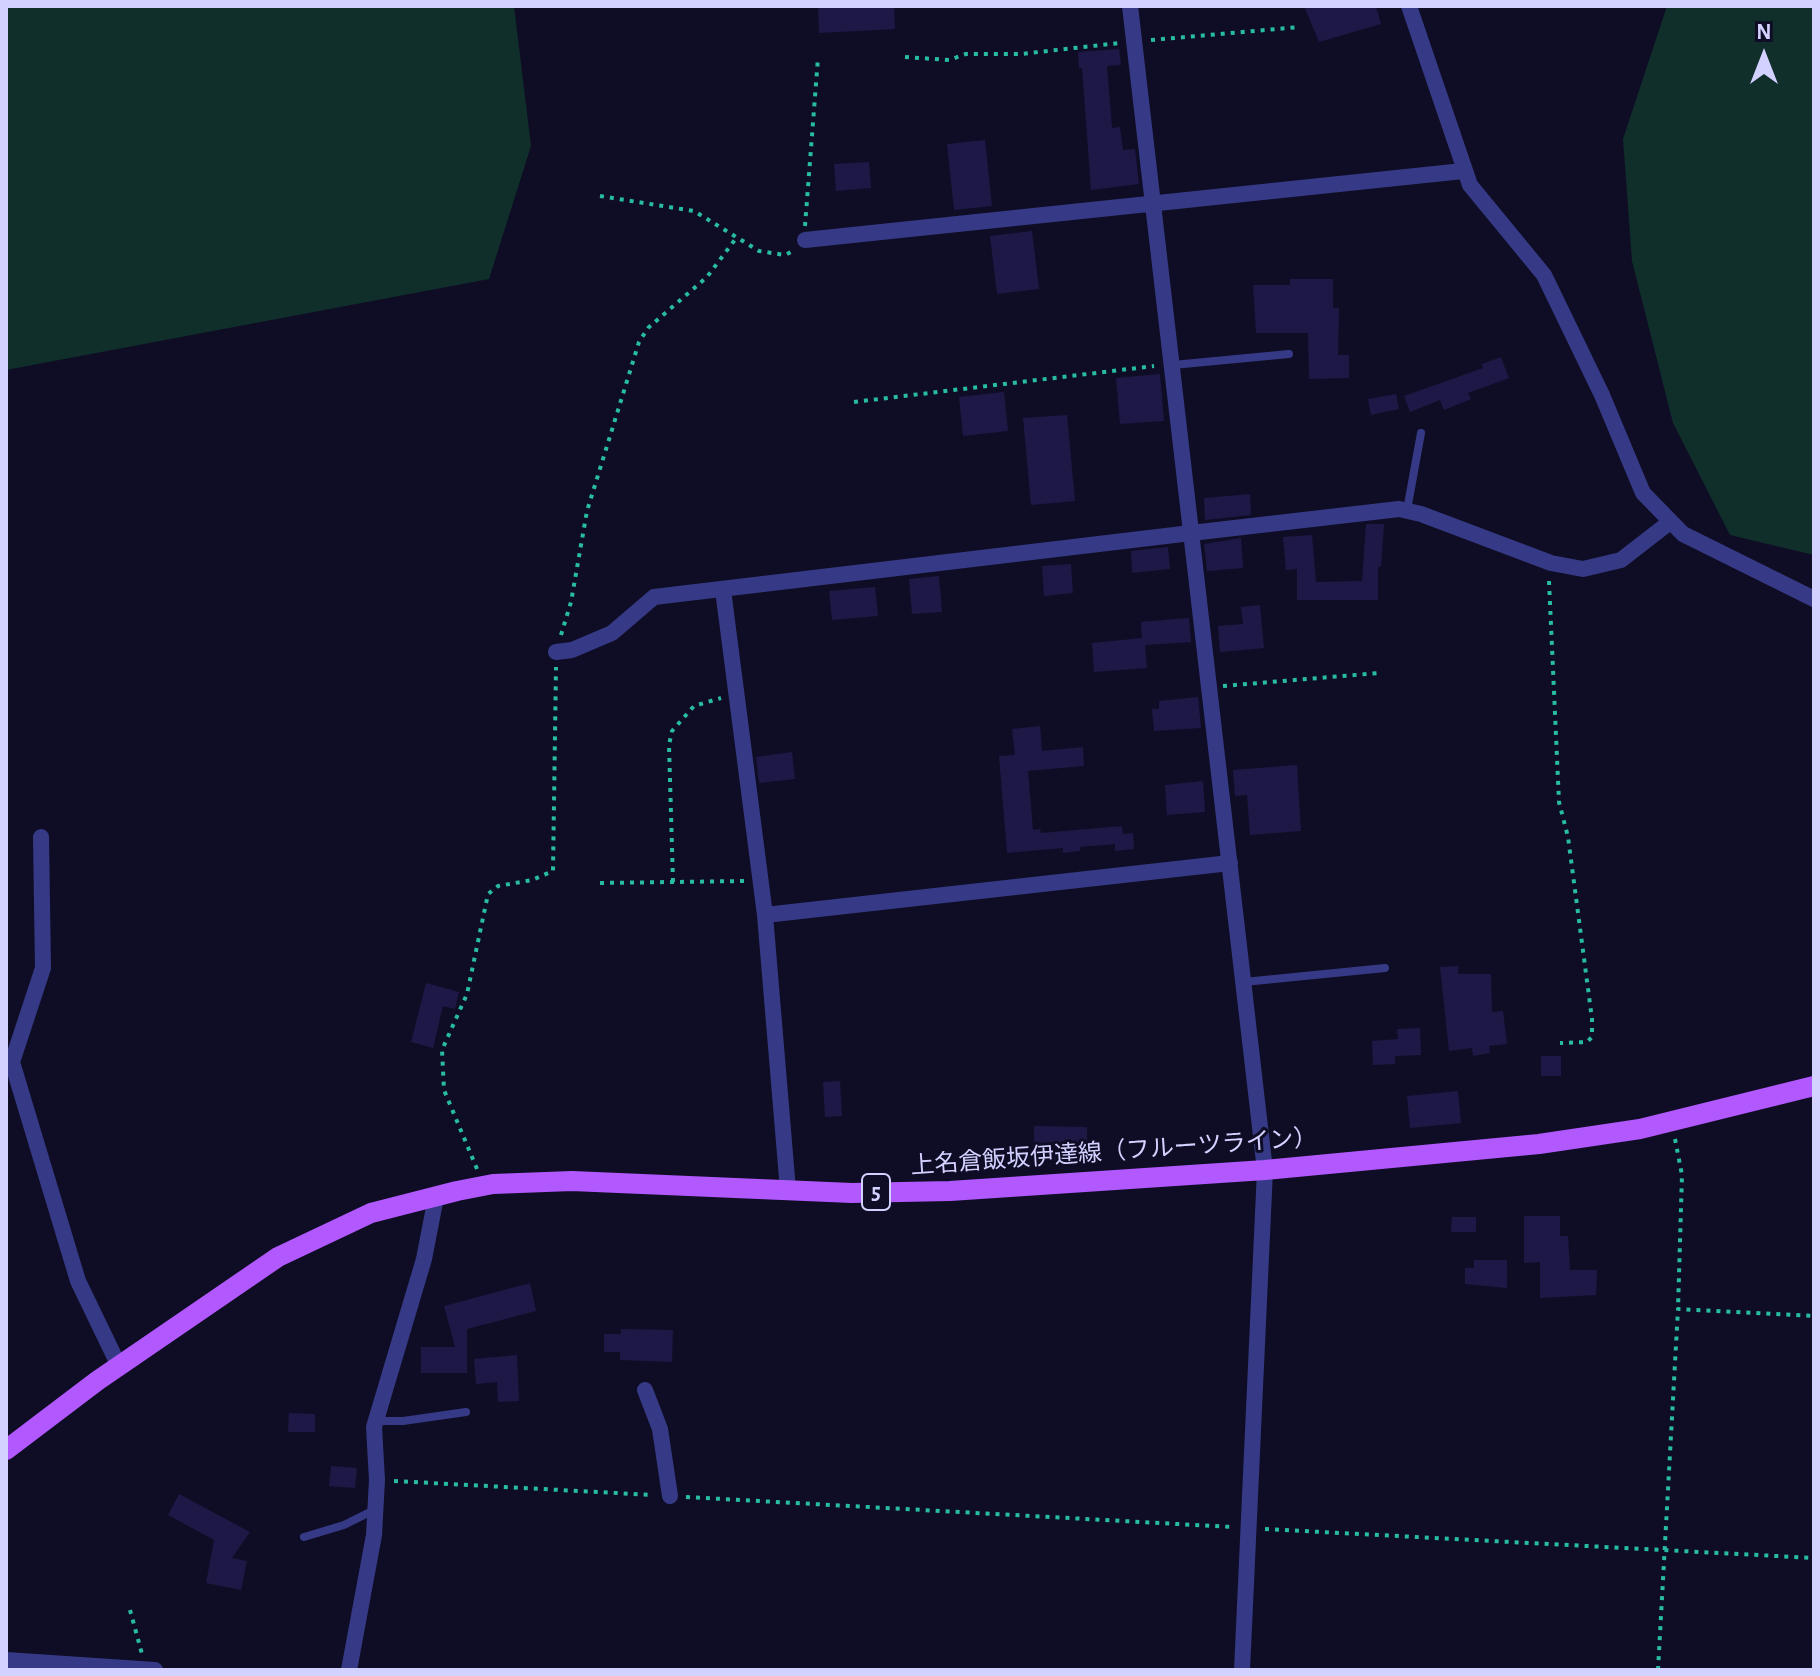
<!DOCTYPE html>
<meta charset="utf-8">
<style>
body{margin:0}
#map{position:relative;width:1820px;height:1676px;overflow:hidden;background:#0f0d25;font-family:"Alegreya Sans",sans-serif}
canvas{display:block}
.frame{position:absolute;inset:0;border:8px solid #d2d1ff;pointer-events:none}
.north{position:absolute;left:1724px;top:16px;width:80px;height:80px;-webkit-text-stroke:6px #0f0d25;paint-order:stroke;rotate:0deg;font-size:22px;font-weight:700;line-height:32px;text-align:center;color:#d2d1ff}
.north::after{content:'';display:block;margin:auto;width:28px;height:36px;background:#d2d1ff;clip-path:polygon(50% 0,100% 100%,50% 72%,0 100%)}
</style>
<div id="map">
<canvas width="1820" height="1676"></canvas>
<div class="frame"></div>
<div class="north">N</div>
</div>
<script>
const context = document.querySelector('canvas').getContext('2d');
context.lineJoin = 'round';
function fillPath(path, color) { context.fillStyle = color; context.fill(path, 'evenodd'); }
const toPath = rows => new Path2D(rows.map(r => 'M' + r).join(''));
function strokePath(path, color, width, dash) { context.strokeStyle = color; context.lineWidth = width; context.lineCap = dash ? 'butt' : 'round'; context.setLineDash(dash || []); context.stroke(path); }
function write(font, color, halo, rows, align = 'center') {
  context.font = font + ' "Alegreya Sans","Noto Sans JP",sans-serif'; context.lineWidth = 6; context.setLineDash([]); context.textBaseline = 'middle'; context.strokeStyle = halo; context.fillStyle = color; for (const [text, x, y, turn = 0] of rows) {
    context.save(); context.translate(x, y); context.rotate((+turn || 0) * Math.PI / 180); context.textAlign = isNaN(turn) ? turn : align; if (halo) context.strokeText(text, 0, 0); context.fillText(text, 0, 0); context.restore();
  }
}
fillPath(toPath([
 [6,6,514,6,531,146,489,279,6,370],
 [1667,6,1814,6,1814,555,1730,535,1673,423,1632,261,1623,139]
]), '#102f2b');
fillPath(toPath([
 [894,6,895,29,819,33,818,7],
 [1304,6,1376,6,1381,24,1319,42],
 [1119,49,1121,65,1107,66,1112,128,1120,127,1123,150,1135,149,1139,184,1091,190,1082,68,1079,68,1078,52],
 [985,140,992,206,954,210,947,144],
 [869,162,871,188,836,191,834,164],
 [1032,231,1039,289,997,294,990,236],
 [1290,279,1333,279,1333,308,1339,308,1338,355,1349,355,1349,378,1309,379,1308,333,1256,333,1253,285,1290,285],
 [1501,357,1509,378,1468,393,1471,399,1444,410,1440,400,1410,412,1404,396,1483,368,1482,364],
 [1160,374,1164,421,1120,424,1116,378],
 [1004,392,1008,431,963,436,959,397],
 [1396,394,1399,409,1371,415,1368,399],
 [1067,415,1075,501,1031,505,1023,418],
 [1250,494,1251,515,1205,520,1204,498],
 [1366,524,1384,524,1381,567,1378,566,1378,600,1297,600,1297,569,1286,570,1283,537,1312,535,1316,582,1362,581],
 [1241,538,1243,568,1207,571,1204,544],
 [1168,547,1170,569,1132,573,1131,551],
 [1071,564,1073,593,1044,596,1042,566],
 [939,576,942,612,912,614,909,579],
 [875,587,878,616,832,620,829,591],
 [1260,605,1264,648,1220,652,1218,626,1243,624,1241,607],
 [1189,618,1191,642,1145,645,1147,668,1094,672,1092,643,1142,638,1141,622],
 [1198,697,1201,728,1154,731,1152,709,1159,709,1159,701],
 [1040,726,1042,751,1083,747,1084,766,1028,771,1033,830,1040,829,1041,833,1122,826,1123,834,1133,833,1134,849,1115,851,1115,844,1080,847,1080,851,1063,853,1063,848,1007,853,999,756,1015,755,1012,729],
 [792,752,795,779,759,783,756,757],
 [1297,765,1301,831,1250,835,1247,795,1235,796,1233,770],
 [1203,781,1205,812,1167,815,1165,785],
 [1458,966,1458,974,1491,974,1492,1012,1503,1011,1507,1044,1489,1046,1490,1053,1473,1056,1472,1048,1449,1051,1440,967],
 [426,983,459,992,455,1009,443,1006,433,1048,411,1042],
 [1420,1028,1421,1055,1395,1056,1395,1064,1373,1065,1372,1041,1398,1039,1397,1029],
 [1541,1056,1561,1056,1561,1076,1541,1076],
 [840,1081,842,1116,825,1117,823,1082],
 [1458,1091,1461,1123,1410,1128,1407,1096],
 [1034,1126,1087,1127,1087,1162,1034,1161],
 [1524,1216,1560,1216,1560,1236,1568,1236,1570,1270,1597,1270,1596,1295,1540,1298,1540,1262,1524,1263],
 [1452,1217,1476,1217,1476,1232,1451,1232],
 [1474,1260,1507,1260,1507,1288,1465,1284,1465,1268,1474,1268],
 [530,1283,536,1311,467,1329,467,1373,421,1373,421,1347,455,1347,444,1306],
 [621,1329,673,1330,672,1362,620,1360,620,1352,604,1352,604,1334,621,1334],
 [517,1355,519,1401,498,1402,497,1382,476,1384,474,1359],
 [289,1413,315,1414,315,1432,288,1432],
 [331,1466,357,1468,355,1488,329,1486],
 [179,1494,250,1532,232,1558,247,1561,241,1590,206,1583,214,1540,168,1515]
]), '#1e1847');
strokePath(toPath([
 [1151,40,1300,27],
 [905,57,949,60,966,54,1021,54,1119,43],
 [600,196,694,211,759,251,785,255,795,250],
 [805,226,818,58],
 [854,402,1154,366],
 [1549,581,1559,802,1568,837,1592,1019,1592,1037,1587,1042,1560,1043],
 [561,635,571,602,587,511,639,342,648,328,707,277,737,237],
 [1223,686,1379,673],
 [673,882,669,745,672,731,694,706,721,698],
 [600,883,746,881],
 [1675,1139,1682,1175,1678,1309],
 [477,1169,444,1090,442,1050,467,994,488,894,498,886,532,880,553,871,556,667],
 [394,1481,653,1495],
 [686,1497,1232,1527],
 [1265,1529,1814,1558],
 [130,1610,142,1654],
 [1658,1670,1678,1309,1814,1316]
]), '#28bba6', 4, [4, 6]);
strokePath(toPath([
 [1173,365,1289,354],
 [1407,510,1421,433],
 [1244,982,1385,968],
 [376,1421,403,1421,466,1412],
 [304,1537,344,1525,374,1510]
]), '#363a86', 8);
strokePath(toPath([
 [1130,6,1265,1170,1242,1670],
 [1409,6,1470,185,1544,275,1602,395,1643,493,1683,534,1814,599],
 [805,240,1463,171],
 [723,590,765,915,788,1190],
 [556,652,572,650,612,633,654,597,1191,533,1399,509,1421,514,1551,563,1583,569,1621,560,1670,522],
 [765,915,1230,863],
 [6,1060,12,1062,78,1281,119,1366],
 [12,1062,43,968,41,837],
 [645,1390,660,1429,670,1496],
 [6,1660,155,1670],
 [349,1670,374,1535,377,1480,374,1427,424,1259,436,1197]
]), '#363a86', 16);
strokePath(toPath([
 [6,1450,97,1381,278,1257,371,1213,457,1191,493,1184,572,1181,852,1193,950,1191,1265,1170,1539,1144,1640,1129,1814,1086]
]), '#b258ff', 20);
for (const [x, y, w] of [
 [876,1192,28]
]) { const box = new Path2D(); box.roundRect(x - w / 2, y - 18, w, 36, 6); context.fillStyle = '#0f0d25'; context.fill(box); strokePath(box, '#d2d1ff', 2); }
write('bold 22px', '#d2d1ff', null, [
 ["5",876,1192]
]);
write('24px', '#d2d1ff', '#0f0d25', [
 ["上名倉飯坂伊達線（フルーツライン）",1114,1152,-4]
]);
</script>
